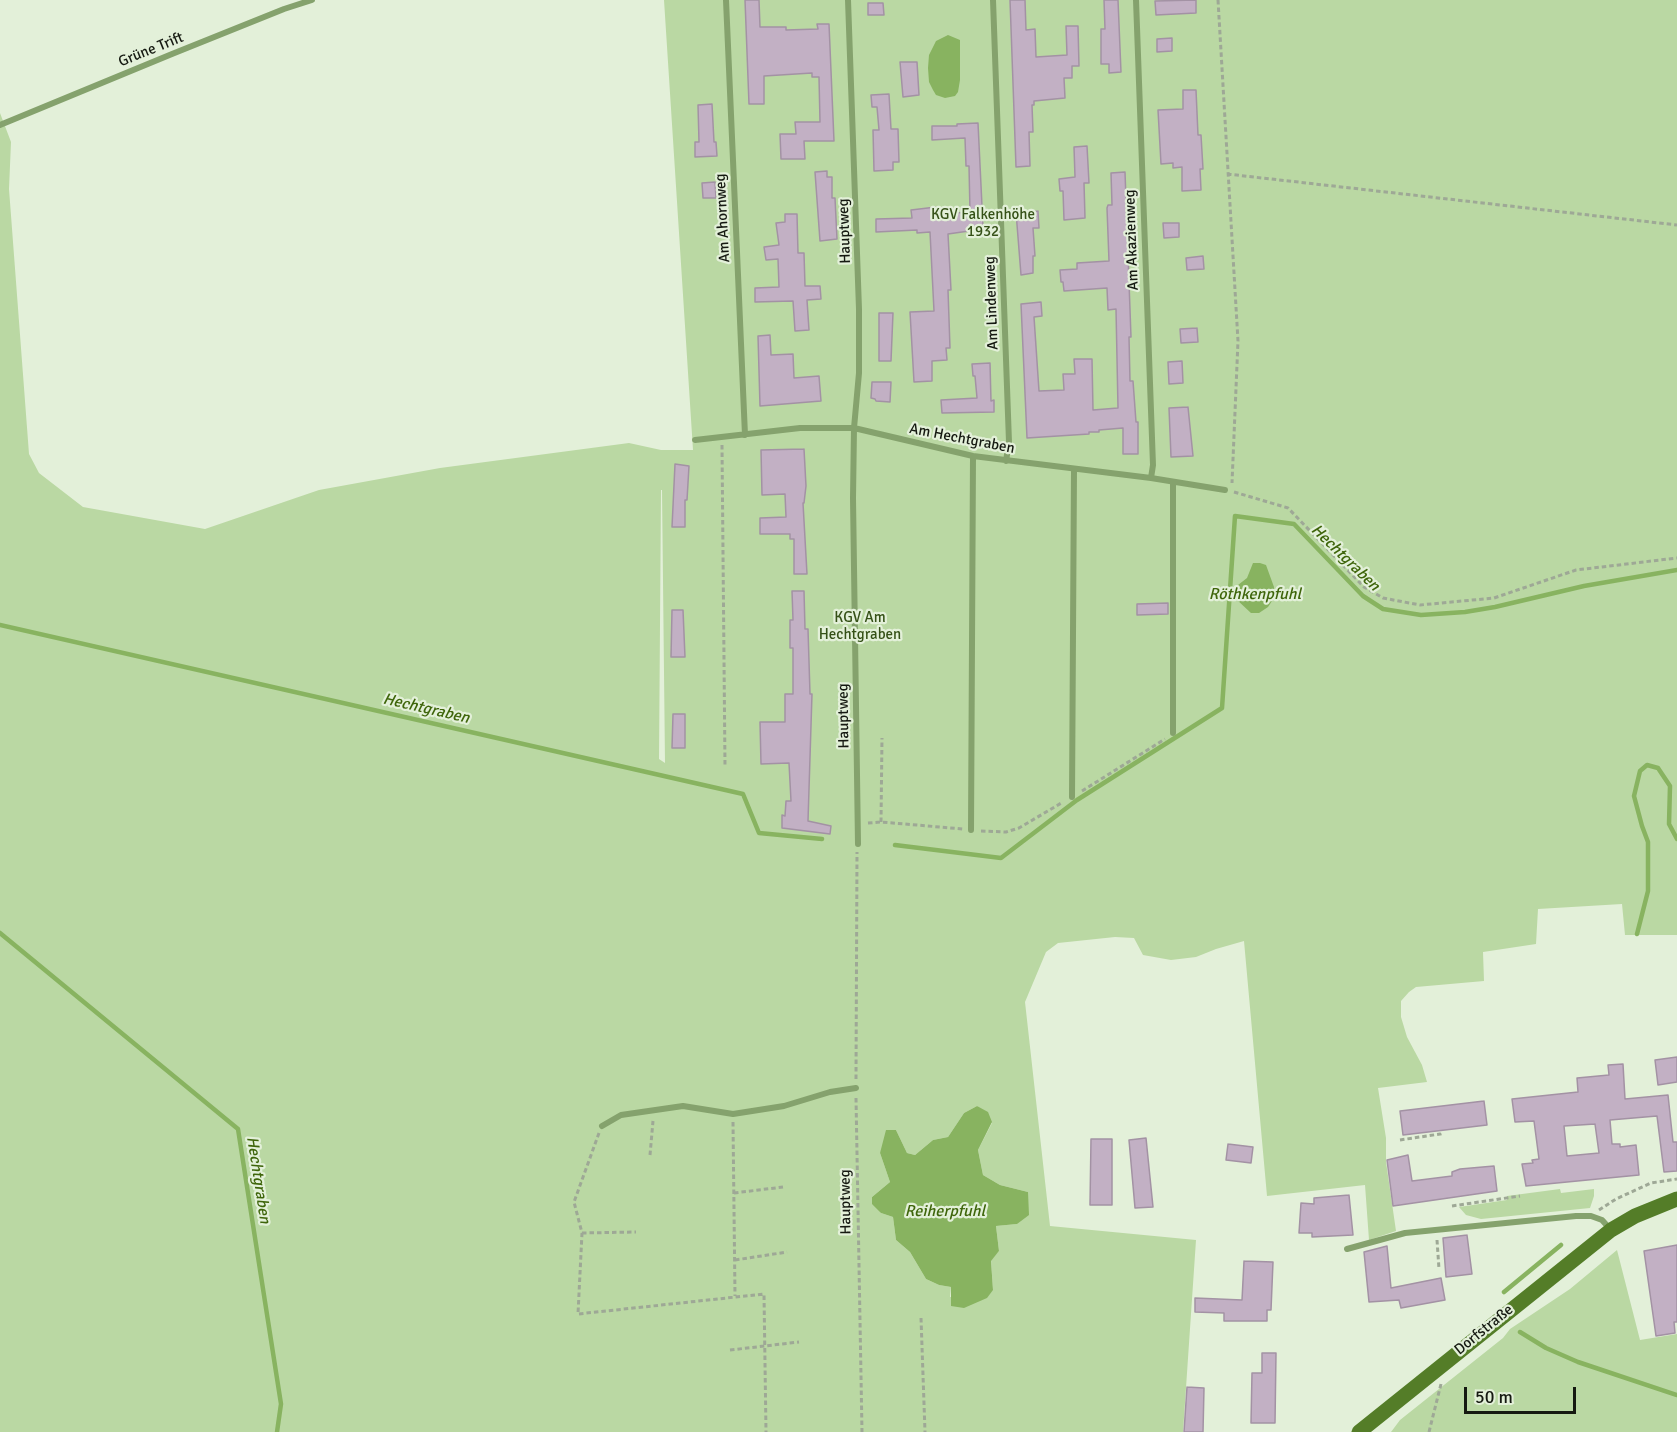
<!DOCTYPE html>
<meta charset="utf-8">
<style>
body{margin:0}
#map{position:relative;width:1677px;height:1432px;overflow:hidden;background:#e3f0d9;font-family:Signika,sans-serif}
canvas{display:block}
.scale{position:absolute;left:1464px;top:1387px;width:112px;height:27px;box-sizing:border-box;border:3px solid #151911;border-top:0;padding-left:8px;font-size:18px;line-height:21px;white-space:nowrap;color:#151911;-webkit-text-stroke:4px #e3f0d9;paint-order:stroke}
</style>
<div id="map">
<canvas width="1677" height="1432"></canvas>
<div class="scale">50 m</div>
</div>
<script>
const context = document.querySelector('canvas').getContext('2d');
context.lineJoin = 'round';
function fillPath(path, color) { context.fillStyle = color; context.fill(path, 'evenodd'); }
const toPath = rows => new Path2D(rows.map(r => 'M' + r).join(''));
function strokePath(path, color, width, dash) { context.strokeStyle = color; context.lineWidth = width; context.lineCap = dash ? 'butt' : 'round'; context.setLineDash(dash || []); context.stroke(path); }
function write(font, color, halo, rows, align = 'center') {
  context.font = font + ' Signika,sans-serif'; context.lineWidth = 4.5; context.setLineDash([]); context.textBaseline = 'middle'; context.strokeStyle = halo; context.fillStyle = color; for (const [text, x, y, turn = 0] of rows) {
    context.save(); context.translate(x, y); context.rotate((+turn || 0) * Math.PI / 180); context.textAlign = isNaN(turn) ? turn : align; if (halo) context.strokeText(text, 0, 0); context.fillText(text, 0, 0); context.restore();
  }
}
fillPath(toPath([
 [664,0,1677,0,1677,935,1625,935,1622,904,1538,909,1536,944,1483,952,1484,981,1416,987,1409,992,1401,1001,1401,1017,1407,1037,1422,1065,1427,1082,1378,1088,1386,1138,1386,1162,1396,1231,1369,1240,1365,1185,1267,1196,1244,941,1216,949,1196,957,1171,960,1143,955,1134,938,1115,937,1058,943,1046,952,1025,1002,1050,1226,1196,1240,1183,1432,0,1432,0,113,11,142,9,189,29,454,39,473,83,507,205,529,319,490,440,468,629,443,661,450,693,450],
 [661,490,662,490,665,763,659,759],
 [977,1106,992,1123,978,1150,983,1175,1000,1185,1028,1192,1017,1224,996,1226,999,1251,991,1260,993,1290,950,1297,951,1287,939,1285,926,1279,910,1252,896,1240,893,1217,881,1213,872,1197,890,1182,880,1153,896,1130,907,1153,915,1155,933,1140,948,1137,964,1113],
 [1560,1189,1561,1193,1594,1189,1594,1196,1590,1208,1481,1219,1466,1215,1459,1207,1507,1200,1507,1196],
 [1617,1250,1640,1340,1677,1334,1677,1432,1391,1432,1400,1420,1503,1338,1510,1329,1570,1289]
]), '#bad8a3');
fillPath(toPath([
 [948,35,960,40,960,80,958,92,955,96,945,98,936,95,933,90,929,82,928,68,929,55,936,41],
 [1253,563,1260,563,1266,565,1274,587,1274,598,1268,607,1259,613,1251,613,1236,599,1234,593,1238,585,1247,578],
 [977,1106,988,1112,992,1122,978,1150,983,1175,1000,1185,1028,1192,1029,1215,1017,1224,996,1226,999,1251,991,1261,993,1290,987,1298,964,1308,951,1306,951,1287,939,1285,926,1279,910,1252,896,1240,893,1217,881,1213,872,1204,872,1197,890,1182,880,1153,886,1130,896,1130,907,1153,915,1155,933,1140,948,1137,964,1113]
]), '#88b360');
strokePath(toPath([
 [0,625,743,794,759,833,822,839],
 [895,845,1001,858,1077,800,1222,708,1235,516,1294,524,1363,596,1383,609,1421,615,1465,612,1495,607,1584,586,1677,570],
 [0,933,238,1129,281,1404,277,1432],
 [1637,934,1648,891,1648,842,1642,826,1634,796,1640,771,1647,765,1658,768,1670,786,1669,824,1677,839],
 [1504,1292,1561,1245],
 [1520,1332,1546,1348,1578,1362,1677,1395]
]), '#88b360', 4.5);
const building = toPath([
 [745,0,759,0,760,27,786,27,786,30,818,29,817,24,829,24,834,141,804,141,805,159,781,159,780,134,796,134,795,122,820,122,819,77,812,77,812,73,764,76,764,104,749,104,745,0],
 [1010,0,1025,0,1026,30,1035,29,1036,57,1067,55,1066,26,1078,26,1079,66,1072,66,1072,78,1064,78,1065,98,1034,101,1034,105,1032,105,1033,132,1029,132,1030,166,1016,167,1010,0],
 [1104,0,1118,0,1121,72,1109,73,1109,64,1101,64,1101,29,1105,29,1104,0],
 [1196,0,1196,13,1156,15,1155,1,1196,0],
 [868,3,883,3,884,15,868,15,868,3],
 [1172,38,1172,51,1157,52,1157,39,1172,38],
 [900,62,917,62,919,95,903,97,900,62],
 [1183,90,1196,90,1198,135,1201,135,1203,169,1200,169,1201,190,1182,191,1182,167,1173,168,1173,163,1161,164,1158,110,1183,109,1183,90],
 [889,94,891,129,898,129,899,162,893,162,893,170,874,171,873,130,879,130,877,107,872,107,871,95,889,94],
 [712,104,714,142,716,142,717,156,695,157,695,142,699,142,698,105,712,104],
 [978,123,983,227,968,228,969,231,948,234,951,290,948,290,950,348,946,348,947,360,932,361,932,381,914,382,910,312,934,311,930,232,917,233,917,230,876,232,876,219,912,218,911,210,936,207,937,212,941,211,941,214,970,212,969,166,966,166,965,138,932,140,932,126,957,126,957,124,978,123],
 [1087,146,1089,183,1084,183,1085,218,1064,220,1063,191,1060,191,1059,179,1075,177,1074,147,1087,146],
 [827,171,827,177,832,177,832,198,835,198,837,239,820,241,815,172,827,171],
 [1125,172,1131,337,1129,337,1130,381,1133,381,1136,422,1138,422,1138,454,1123,454,1123,428,1099,430,1099,432,1089,432,1089,434,1027,438,1021,304,1041,302,1042,316,1034,317,1039,391,1064,390,1063,374,1075,374,1074,359,1092,359,1093,410,1118,408,1116,309,1108,310,1107,288,1064,291,1063,282,1061,282,1060,270,1077,269,1077,263,1109,261,1107,208,1108,205,1112,205,1111,173,1125,172],
 [715,182,716,198,703,198,702,183,715,182],
 [1038,211,1039,228,1033,228,1035,256,1033,256,1033,273,1021,275,1016,212,1038,211],
 [785,214,797,214,798,253,804,253,805,286,820,286,821,299,807,300,809,330,795,331,793,301,755,302,755,288,779,287,778,259,766,260,764,247,779,245,776,223,785,222,785,214],
 [1163,223,1179,223,1179,237,1164,238,1163,223],
 [1203,256,1204,269,1187,270,1186,258,1203,256],
 [879,313,893,313,891,361,879,361,879,313],
 [1197,328,1198,342,1181,343,1180,329,1197,328],
 [770,335,771,355,793,354,794,378,819,376,821,401,760,406,758,336,770,335],
 [1182,361,1183,383,1169,384,1168,362,1182,361],
 [990,363,991,401,994,400,994,412,942,413,941,400,977,398,975,376,973,376,972,364,990,363],
 [872,382,891,382,890,402,876,401,875,399,871,398,872,382],
 [1188,407,1193,456,1171,457,1169,408,1188,407],
 [804,449,806,486,804,503,803,503,807,574,794,574,794,539,790,539,790,534,760,534,760,518,786,517,785,494,762,495,761,450,804,449],
 [675,464,689,466,687,500,685,500,685,527,672,527,675,464],
 [792,591,804,591,805,629,808,629,810,694,812,694,808,821,831,826,830,834,782,828,782,815,785,816,786,801,791,801,789,763,761,764,760,722,785,722,785,694,793,694,793,648,790,648,790,620,793,620,792,591],
 [1168,603,1168,614,1137,615,1137,604,1168,603],
 [672,610,683,610,685,657,671,657,672,610],
 [673,714,685,714,685,748,672,748,673,714],
 [1677,1057,1677,1082,1658,1085,1655,1060,1677,1057],
 [1623,1064,1625,1099,1668,1095,1673,1142,1677,1142,1677,1171,1664,1172,1657,1116,1610,1120,1612,1144,1620,1144,1620,1147,1636,1145,1639,1175,1526,1186,1522,1164,1533,1163,1532,1160,1539,1159,1534,1121,1515,1122,1512,1099,1578,1092,1577,1078,1609,1075,1608,1065,1623,1064],
 [1595,1124,1599,1153,1567,1156,1564,1126,1595,1124],
 [1484,1101,1487,1125,1403,1135,1400,1111,1484,1101],
 [1146,1138,1153,1207,1135,1208,1129,1140,1146,1138],
 [1091,1139,1112,1139,1112,1205,1090,1205,1091,1139],
 [1228,1144,1253,1147,1251,1163,1226,1160,1228,1144],
 [1408,1155,1412,1181,1452,1176,1452,1172,1460,1169,1494,1166,1497,1191,1393,1206,1387,1160,1408,1155],
 [1349,1195,1353,1235,1312,1237,1312,1233,1299,1233,1301,1203,1314,1204,1314,1198,1349,1195],
 [1467,1235,1472,1274,1446,1277,1443,1238,1467,1235],
 [1677,1245,1677,1322,1674,1322,1675,1333,1656,1336,1644,1251,1677,1245],
 [1387,1246,1391,1288,1441,1278,1445,1300,1401,1308,1399,1300,1369,1302,1364,1252,1387,1246],
 [1244,1261,1273,1262,1271,1310,1267,1310,1267,1321,1224,1321,1224,1313,1195,1312,1195,1298,1242,1300,1244,1261],
 [1262,1353,1276,1353,1275,1423,1251,1423,1252,1373,1262,1373,1262,1353],
 [1187,1387,1204,1388,1203,1432,1184,1432,1187,1387]
]);
fillPath(building, '#c2b0c4');
strokePath(building, '#a392a4', 1.5);
strokePath(toPath([
 [1218,0,1238,341,1232,483],
 [1227,174,1677,225],
 [722,445,725,766],
 [1234,492,1288,508,1364,587,1383,598,1420,605,1494,598,1576,570,1677,558],
 [1082,791,1165,739],
 [881,822,882,738],
 [868,823,881,822,963,829],
 [981,831,1006,832,1019,828,1063,802],
 [856,1079,857,852],
 [856,1098,862,1432],
 [733,1122,735,1296],
 [599,1133,574,1202,582,1233,578,1314,764,1294,766,1432],
 [1400,1140,1440,1134,1441,1138],
 [650,1155,653,1121],
 [734,1193,783,1187],
 [1452,1206,1520,1196],
 [1599,1210,1616,1199,1651,1183,1677,1179],
 [582,1233,636,1232],
 [1437,1240,1439,1269],
 [735,1260,787,1252],
 [921,1318,925,1432],
 [730,1350,799,1342],
 [1429,1432,1441,1384]
]), '#9ea896', 3, [4.5, 3]);
strokePath(toPath([
 [726,0,745,435],
 [848,0,859,309,859,373,854,428,853,498,858,844],
 [993,0,1009,442,1006,461],
 [1136,0,1153,465,1151,478],
 [0,125,172,54,284,9,312,0],
 [695,440,800,428,854,428,973,456,1151,478,1225,490],
 [1173,482,1173,733],
 [1072,797,1074,469],
 [971,830,973,456],
 [602,1126,621,1115,683,1106,733,1114,784,1106,830,1092,856,1088],
 [1347,1249,1405,1233,1576,1216,1591,1216,1602,1220,1611,1230]
]), '#85a26d', 6);
strokePath(toPath([
 [1359,1432,1611,1230,1635,1216,1677,1199]
]), '#547d28', 15);
write('15px', '#151911', '#e3f0d9', [
 ["Grüne Trift",151,50,-22],
 ["Am Ahornweg",723,218,-93],
 ["Hauptweg",845,231,-92],
 ["Am Akazienweg",1132,240,-92],
 ["Am Lindenweg",992,303,-92],
 ["Am Hechtgraben",962,439,11],
 ["Hauptweg",844,716,-91],
 ["Hauptweg",846,1202,-91],
 ["Dorfstraße",1484,1330,-39]
]);
write('15px', '#355117', '#e3f0d9', [
 ["KGV Falkenhöhe",983,215],
 ["1932",983,232],
 ["KGV Am",860,618],
 ["Hechtgraben",860,635]
]);
write('italic 16px', '#3e650a', '#e3f0d9', [
 ["Hechtgraben",1345,558,44],
 ["Röthkenpfuhl",1255,595],
 ["Hechtgraben",426,709,13],
 ["Hechtgraben",258,1180,81],
 ["Reiherpfuhl",945,1212]
]);
</script>
